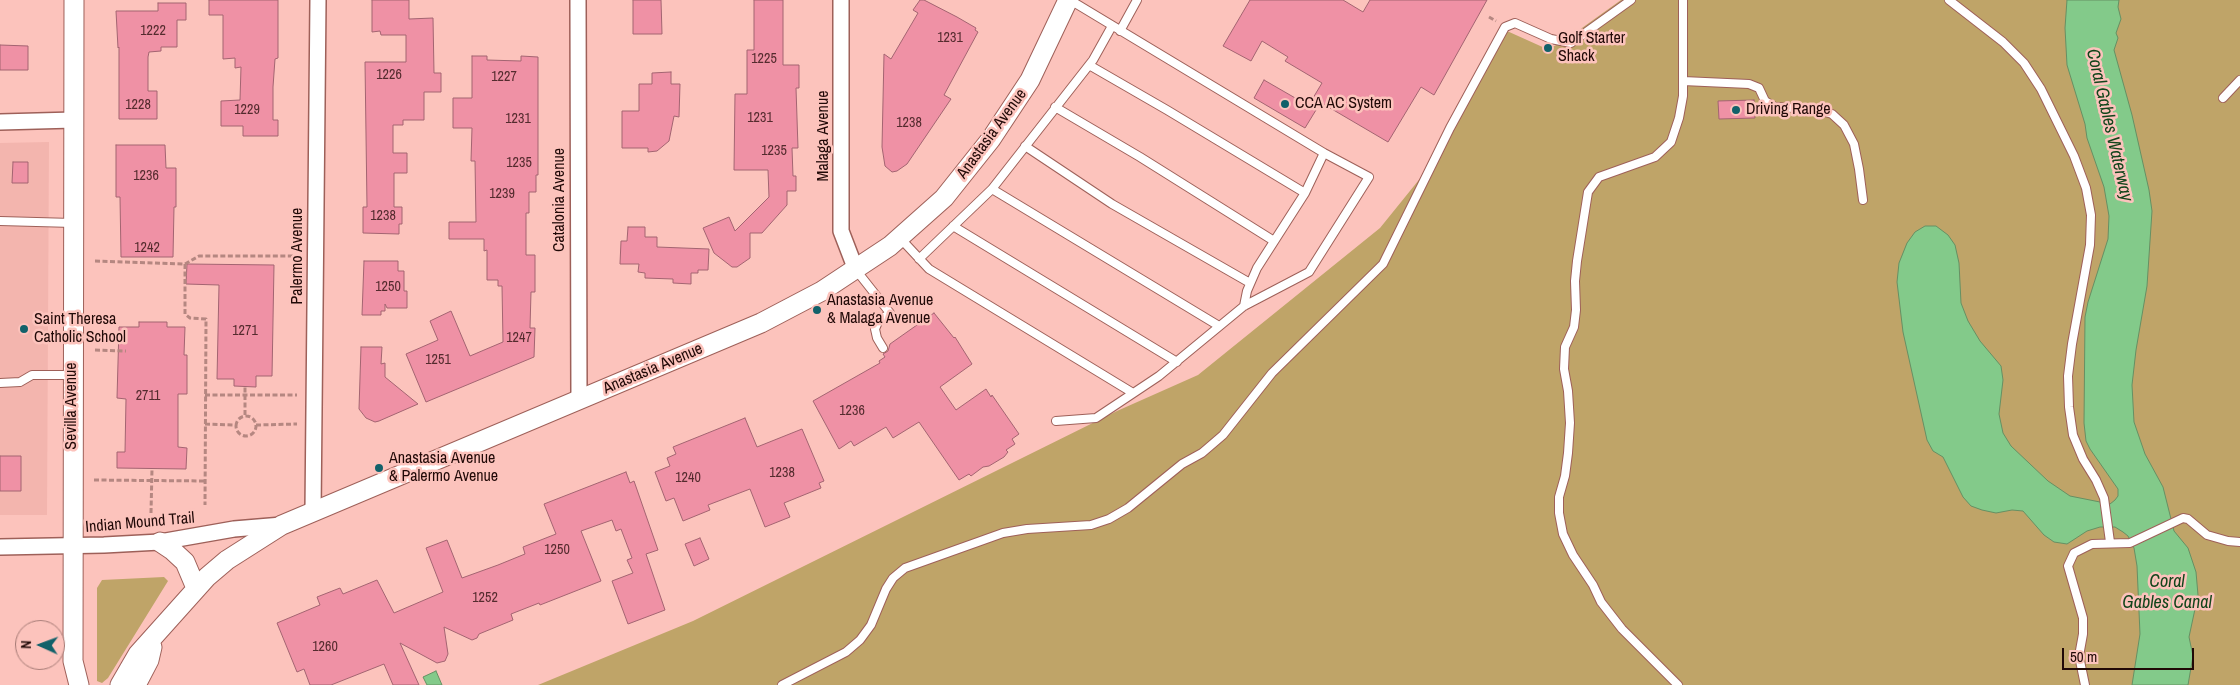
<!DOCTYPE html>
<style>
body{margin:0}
#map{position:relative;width:2240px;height:685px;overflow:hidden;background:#fcc3bc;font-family:"Archivo Narrow",sans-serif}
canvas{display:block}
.north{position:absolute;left:15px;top:620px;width:50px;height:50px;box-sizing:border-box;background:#fcc3bc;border:1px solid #a47974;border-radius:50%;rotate:272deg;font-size:14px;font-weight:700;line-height:20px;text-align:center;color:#210907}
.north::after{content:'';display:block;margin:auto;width:18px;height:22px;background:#12616a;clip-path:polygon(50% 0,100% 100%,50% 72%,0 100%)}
.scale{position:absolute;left:2062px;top:648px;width:132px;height:22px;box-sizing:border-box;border:2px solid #210907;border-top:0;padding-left:6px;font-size:15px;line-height:18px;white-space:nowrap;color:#210907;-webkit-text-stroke:4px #fcc3bc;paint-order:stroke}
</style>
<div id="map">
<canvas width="2240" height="685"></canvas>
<div class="north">N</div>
<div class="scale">50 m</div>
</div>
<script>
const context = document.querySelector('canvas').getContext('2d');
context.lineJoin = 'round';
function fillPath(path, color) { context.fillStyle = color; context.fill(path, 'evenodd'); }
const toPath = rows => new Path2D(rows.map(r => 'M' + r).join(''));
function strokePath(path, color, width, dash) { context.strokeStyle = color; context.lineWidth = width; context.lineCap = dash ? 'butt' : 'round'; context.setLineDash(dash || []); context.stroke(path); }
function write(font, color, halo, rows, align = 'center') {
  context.font = font + ' "Archivo Narrow",sans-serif'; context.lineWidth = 5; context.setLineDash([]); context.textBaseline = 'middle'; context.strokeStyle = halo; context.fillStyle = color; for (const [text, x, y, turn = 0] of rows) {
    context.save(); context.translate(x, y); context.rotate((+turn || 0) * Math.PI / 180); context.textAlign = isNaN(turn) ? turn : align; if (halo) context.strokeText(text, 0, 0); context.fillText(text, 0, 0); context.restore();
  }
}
fillPath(toPath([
 [49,142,47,515,0,515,0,143]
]), '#f3b5ae');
fillPath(toPath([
 [1621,0,2240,0,2240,685,538,685,693,621,1117,411,1198,375,1380,228,1439,155,1507,31,1547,49,1561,43],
 [164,577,168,581,108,678,102,683,97,681,97,588,102,580]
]), '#bfa468');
const water = toPath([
 [2067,0,2119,0,2118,7,2121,19,2116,33,2118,38,2114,50,2132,115,2149,190,2152,211,2147,286,2136,350,2132,385,2134,422,2145,454,2163,487,2174,531,2188,548,2196,572,2198,595,2189,637,2193,656,2188,685,2132,685,2140,634,2137,566,2134,548,2128,536,2123,532,2115,527,2100,527,2087,531,2067,544,2054,542,2044,535,2023,511,2012,510,1996,513,1982,510,1971,506,1963,497,1943,457,1933,451,1927,440,1903,332,1897,282,1899,263,1907,243,1915,232,1925,226,1936,226,1948,235,1955,245,1959,263,1961,303,1968,321,1980,341,2001,366,2003,380,1999,414,2003,433,2011,446,2048,481,2070,496,2110,504,2115,500,2118,496,2118,489,2090,449,2086,441,2084,423,2085,317,2088,302,2108,239,2109,216,2104,187,2087,138,2085,124,2067,65,2065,28,2067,0],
 [436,671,442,685,427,685,423,677,436,671]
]);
fillPath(water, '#83ca8a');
strokePath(water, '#669063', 1);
const building = toPath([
 [209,0,278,0,278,58,275,59,273,87,273,120,278,120,278,136,243,136,243,126,221,126,221,101,240,100,241,67,235,68,235,58,223,59,223,15,209,15,209,0],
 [372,0,409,0,409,19,433,18,434,73,441,73,441,92,424,92,424,120,403,120,403,125,393,125,393,153,407,153,407,173,394,173,394,207,402,207,402,224,399,224,399,234,363,233,363,207,367,207,365,62,406,62,406,35,381,35,380,31,372,32,372,0],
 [633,0,661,0,662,34,633,34,633,0],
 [754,0,783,0,783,65,799,65,799,88,796,88,798,148,792,148,793,176,796,176,796,191,787,191,787,205,762,233,750,233,750,258,737,267,732,267,714,253,703,228,729,217,735,231,769,197,768,170,734,170,735,94,747,94,747,50,754,50,754,0],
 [920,0,924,0,957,17,976,28,975,30,978,32,944,95,951,99,907,164,897,171,892,172,885,166,882,147,884,54,891,59,918,13,913,10,920,0],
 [1250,0,1343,0,1363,12,1370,0,1487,0,1434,95,1421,87,1388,142,1313,98,1322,83,1285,61,1288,57,1262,41,1251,61,1223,46,1250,0],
 [158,3,186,3,186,20,177,20,177,47,161,47,161,51,149,52,148,57,148,91,157,91,157,119,119,119,119,47,118,48,116,11,158,11,158,3],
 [0,45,28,46,28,70,0,70,0,45],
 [472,56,487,56,487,60,521,61,521,56,538,57,538,175,536,175,536,192,529,192,529,213,526,213,526,255,535,255,535,292,531,292,530,328,535,328,534,357,426,402,406,354,438,340,430,321,451,311,470,356,503,342,502,286,498,286,498,280,487,280,487,250,484,251,484,239,449,239,449,222,476,222,475,161,471,161,472,128,453,128,453,98,472,98,472,56],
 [671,72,671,84,680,84,679,117,674,116,669,141,657,151,648,152,648,148,622,148,622,111,639,111,639,84,652,84,652,73,671,72],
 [1264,80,1316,110,1305,128,1254,98,1264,80],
 [1754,100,1755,118,1719,119,1718,101,1754,100],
 [116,145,165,145,166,168,176,168,176,207,174,207,173,257,121,257,120,197,116,197,116,145],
 [13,162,28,162,28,183,12,183,13,162],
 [628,227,645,227,645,237,657,237,657,247,709,249,708,270,698,270,698,273,691,273,691,284,673,283,673,279,645,278,645,273,638,272,639,264,620,264,621,241,627,241,628,227],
 [364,261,398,261,398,271,404,271,404,291,407,291,407,308,387,308,385,304,385,311,381,311,381,315,362,315,364,261],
 [187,264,274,265,272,376,256,376,256,387,234,386,234,379,217,379,219,285,186,284,187,264],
 [934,313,954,338,955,337,972,364,940,387,956,410,986,389,991,397,992,395,1019,434,1012,439,1015,444,1006,450,1008,452,1004,457,989,466,983,467,971,476,969,474,959,480,919,422,893,438,886,427,854,446,851,441,839,449,813,401,880,363,879,361,885,357,883,354,888,351,890,344,934,313],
 [139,322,167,322,167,327,185,327,184,355,187,355,187,394,178,394,178,447,187,448,186,469,117,468,117,452,125,452,126,399,117,398,119,327,139,327,139,322],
 [361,347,382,347,381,364,385,363,385,377,418,404,379,421,375,422,366,418,359,409,361,347],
 [745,418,757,447,802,429,824,481,819,483,821,488,784,503,790,517,765,527,750,489,708,505,710,510,683,521,674,498,666,501,655,472,670,466,667,458,676,454,673,447,745,418],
 [0,456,21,456,21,491,0,491,0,456],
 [626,472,630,483,634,481,658,550,646,554,665,610,628,624,612,581,633,573,627,560,632,558,621,529,616,531,612,520,581,531,601,581,540,605,539,603,511,614,513,620,479,634,477,638,472,640,444,627,448,654,445,661,437,663,400,643,419,685,393,685,384,664,331,685,310,685,304,669,297,672,277,623,320,605,317,597,340,588,343,594,377,580,394,613,443,592,426,548,447,540,462,578,498,565,525,554,523,547,556,534,544,504,626,472],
 [700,538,709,559,694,566,685,544,700,538]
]);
fillPath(building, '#ef91a5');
strokePath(building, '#a36471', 1);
const service = toPath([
 [1949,0,2003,42,2024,63,2041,89,2074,156,2086,188,2091,215,2090,245,2072,344,2068,376,2069,407,2073,435,2083,459,2096,480,2104,498,2110,542],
 [1120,31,1137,0],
 [1089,65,1167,110,1305,193],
 [1683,81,1749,84,1759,88,1765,101,1775,107,1815,109,1832,114,1844,125,1854,144,1859,169,1863,200],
 [2223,98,2240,80],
 [1055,107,1140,157,1274,241],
 [1025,146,1112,204,1250,283],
 [992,189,1219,326],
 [0,221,73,223],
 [953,226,1177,362],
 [900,238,929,269,1133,393],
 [919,259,992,189,1093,60,1112,26],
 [856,270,890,313,878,322,875,329,877,338,883,348],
 [1244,306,1247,291,1257,268,1305,193,1324,153],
 [0,383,20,382,32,375,72,375],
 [1056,421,1096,418,1159,376,1244,306,1309,272,1369,177,1324,153,1070,0],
 [782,685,846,652,860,640,871,625,886,589,893,578,905,568,1003,533,1027,529,1091,525,1109,519,1128,508,1182,464,1202,453,1223,435,1272,373,1383,264,1450,128,1505,27,1515,23,1551,39,1571,43,1631,0],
 [1678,685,1622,629,1601,602,1593,585,1573,555,1563,534,1559,513,1559,497,1565,476,1568,453,1570,423,1568,391,1564,369,1565,347,1574,327,1576,310,1575,281,1577,261,1588,192,1599,177,1655,157,1671,142,1679,118,1683,96,1683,0],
 [2085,685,2079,656,2083,634,2083,618,2068,566,2074,553,2092,544,2130,543,2183,518,2188,519,2207,535,2228,541,2240,542]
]);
const minor = toPath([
 [578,0,579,400],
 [841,0,841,231,856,270],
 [0,122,74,120],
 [313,512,318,0],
 [0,547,104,545,160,542,234,529,282,525]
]);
const tertiary = toPath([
 [74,0,73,661,79,685],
 [160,542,172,550,185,562,196,588],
 [120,685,138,654,207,577,227,560,282,525,761,323,822,291,890,246,944,198,991,139,1030,80,1068,0],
 [136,685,149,660,152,647]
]);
strokePath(service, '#9e6059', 10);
strokePath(minor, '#9e6059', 18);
strokePath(tertiary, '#9e6059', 21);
strokePath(toPath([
 [1489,17,1496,21],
 [95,261,185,264,199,256,297,256],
 [185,264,185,314,190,318,206,319,205,505],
 [95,350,126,351],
 [205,395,297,395],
 [245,415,245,387],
 '236 426a10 10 0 1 1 20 0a10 10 0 1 1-20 0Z',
 [205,424,235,425],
 [256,425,297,424],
 [94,480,206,481],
 [151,513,152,469]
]), '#b58781', 3, [5, 2.5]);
strokePath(service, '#fff', 8);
strokePath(minor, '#fff', 15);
strokePath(tertiary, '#fff', 19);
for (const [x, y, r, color] of [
 [1548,48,5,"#12616a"],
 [1285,104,5,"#12616a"],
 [1736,110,5,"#12616a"],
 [817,310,5,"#12616a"],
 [24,329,5,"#12616a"],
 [379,468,5,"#12616a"]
]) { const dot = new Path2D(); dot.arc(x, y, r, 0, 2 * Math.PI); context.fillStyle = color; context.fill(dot); strokePath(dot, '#fcc3bc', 2); }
write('14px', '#542b2e', null, [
 ["1222",153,31],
 ["1231",950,38],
 ["1225",764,59],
 ["1226",389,75],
 ["1227",504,77],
 ["1228",138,105],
 ["1229",247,110],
 ["1231",760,118],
 ["1231",518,119],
 ["1238",909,123],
 ["1235",774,151],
 ["1235",519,163],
 ["1236",146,176],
 ["1239",502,194],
 ["1238",383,216],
 ["1242",147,248],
 ["1250",388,287],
 ["1271",245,331],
 ["1247",519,338],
 ["1251",438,360],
 ["2711",148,396],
 ["1236",852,411],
 ["1238",782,473],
 ["1240",688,478],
 ["1250",557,550],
 ["1252",485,598],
 ["1260",325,647]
]);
write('16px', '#210907', '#fcc3bc', [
 ["Golf Starter",1558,39],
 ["Shack",1558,57],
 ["CCA AC System",1295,104],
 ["Driving Range",1746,110],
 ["Anastasia Avenue",827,301],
 ["& Malaga Avenue",827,319],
 ["Saint Theresa",34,320],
 ["Catholic School",34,338],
 ["Anastasia Avenue",389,459],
 ["& Palermo Avenue",389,477]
], 'left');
write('16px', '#210907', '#fcc3bc', [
 ["Anastasia Avenue",992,134,-54],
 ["Malaga Avenue",824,136,-90],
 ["Catalonia Avenue",560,200,-90],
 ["Palermo Avenue",298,256,-90],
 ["Anastasia Avenue",653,369,-23],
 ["Sevilla Avenue",72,406,-90],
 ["Indian Mound Trail",140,523,-5]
]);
write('italic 18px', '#12451b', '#fcc3bc', [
 ["Coral Gables Waterway",2109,125,77],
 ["Coral",2167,582],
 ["Gables Canal",2167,603]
]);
</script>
